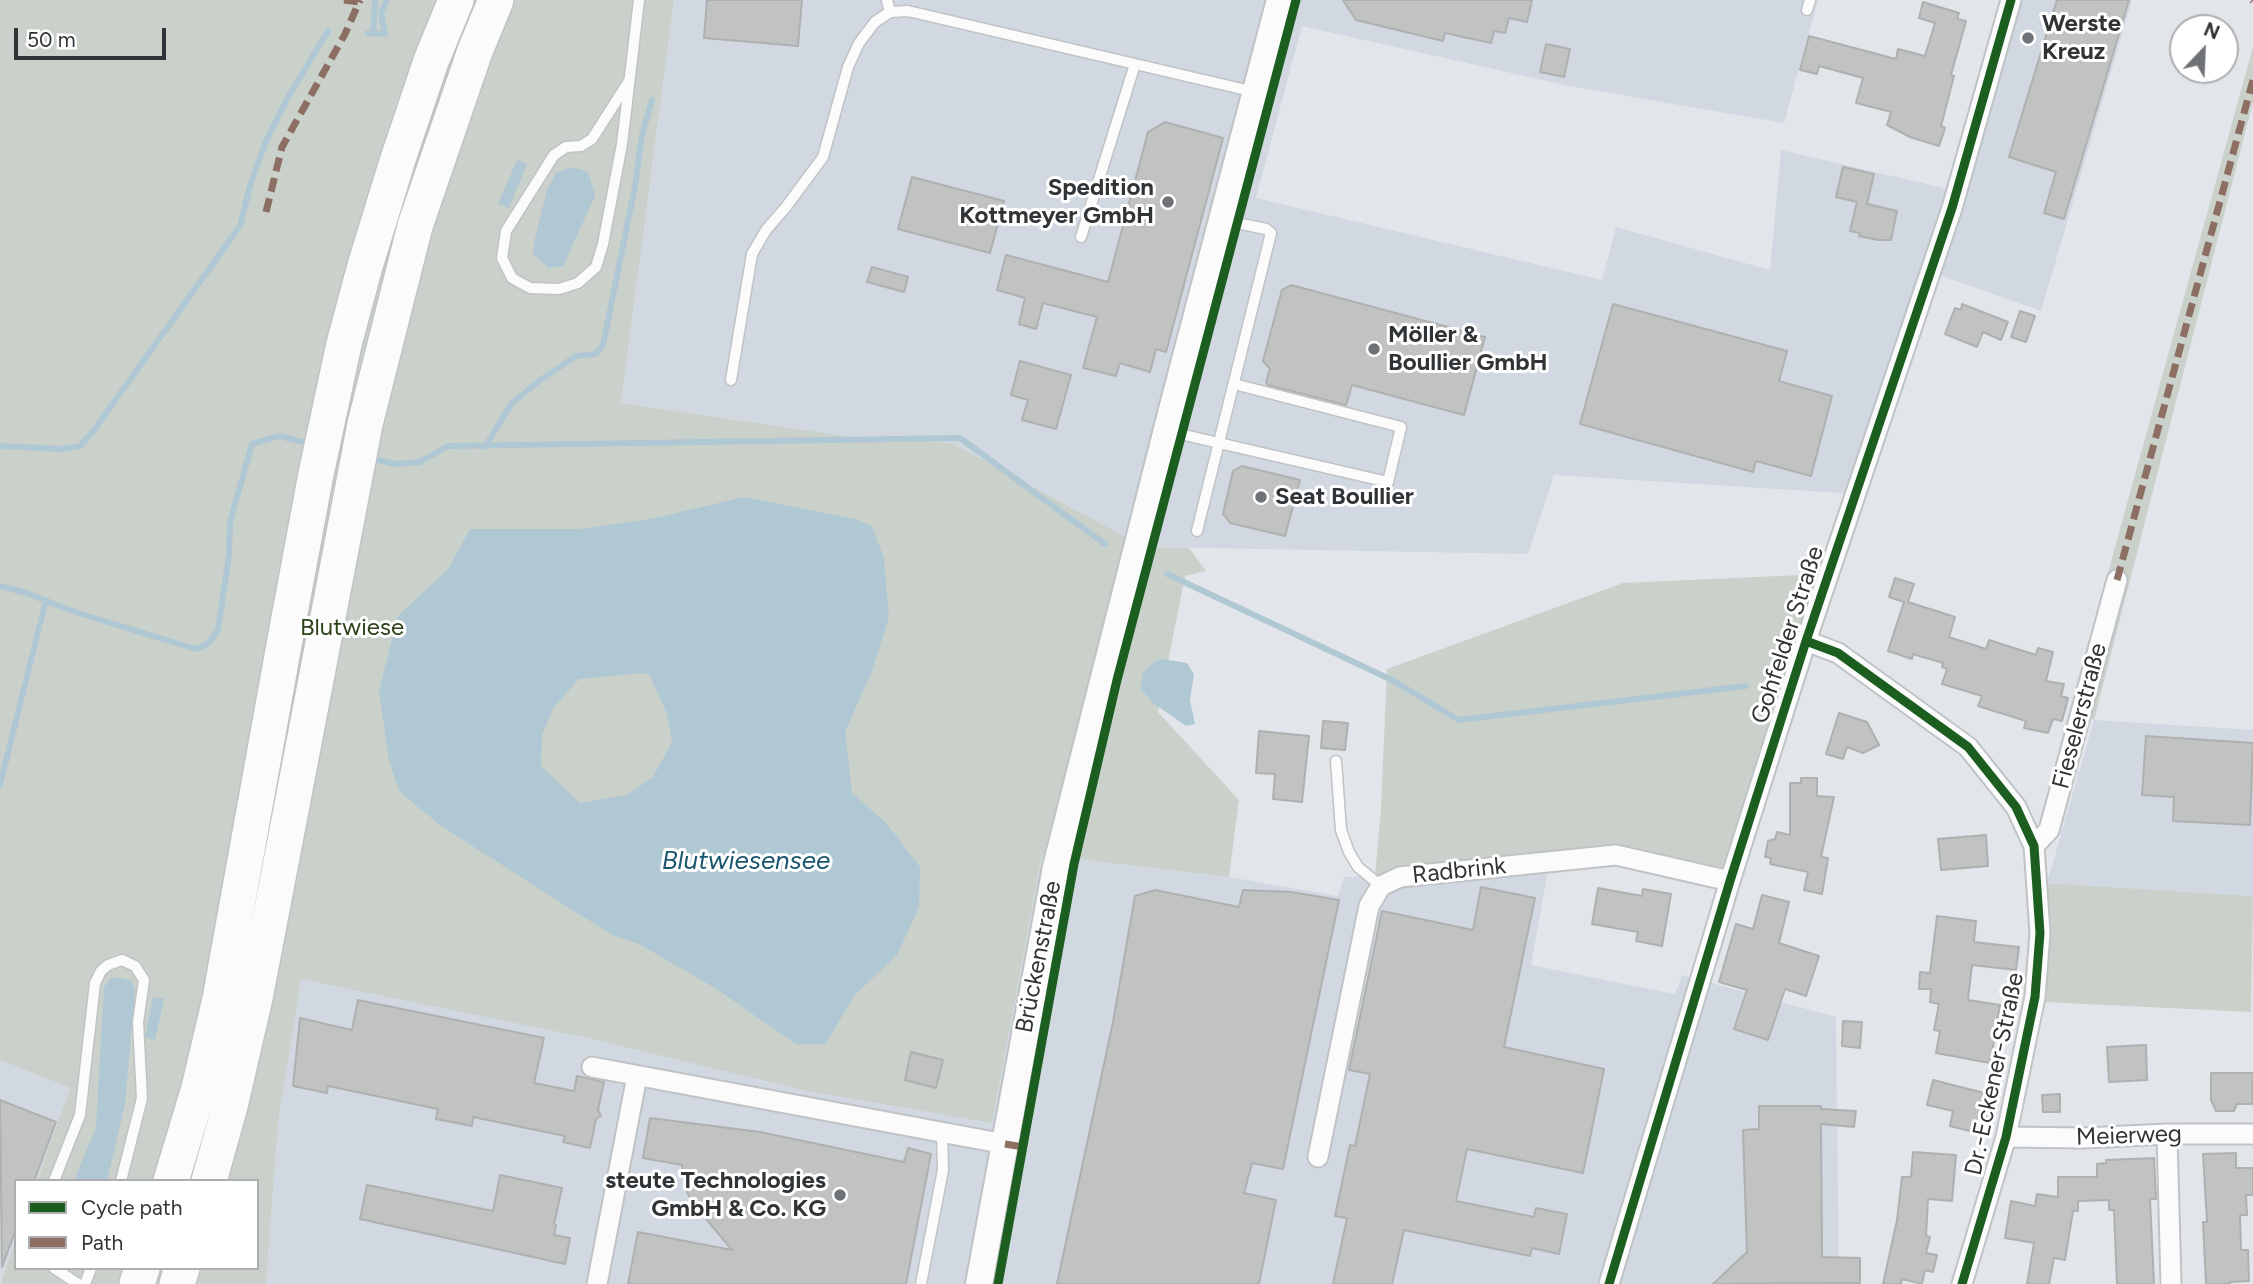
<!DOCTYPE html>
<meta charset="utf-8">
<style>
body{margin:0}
#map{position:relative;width:2253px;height:1284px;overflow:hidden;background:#e2e6ea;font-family:Figtree,sans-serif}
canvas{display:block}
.legend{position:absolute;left:14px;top:1179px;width:245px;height:91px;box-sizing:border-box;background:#fff;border:2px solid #adaeaf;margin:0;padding:9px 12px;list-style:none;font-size:21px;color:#313437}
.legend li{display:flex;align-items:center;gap:14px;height:35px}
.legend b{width:35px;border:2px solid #adaeaf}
.north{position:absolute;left:2169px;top:14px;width:70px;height:70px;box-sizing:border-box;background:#fff;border:2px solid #adaeaf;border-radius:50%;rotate:23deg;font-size:19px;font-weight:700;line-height:28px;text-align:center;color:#313437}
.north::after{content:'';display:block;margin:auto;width:24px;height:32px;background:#6f7276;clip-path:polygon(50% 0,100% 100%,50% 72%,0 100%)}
.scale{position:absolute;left:14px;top:28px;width:152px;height:32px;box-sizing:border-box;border:4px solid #313437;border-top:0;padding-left:9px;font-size:21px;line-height:24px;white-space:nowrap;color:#313437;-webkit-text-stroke:5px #fff;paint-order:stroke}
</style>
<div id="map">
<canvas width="2253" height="1284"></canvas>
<ul class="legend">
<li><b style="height:9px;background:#1b5e20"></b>Cycle path</li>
<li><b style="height:9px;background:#8d6e63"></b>Path</li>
</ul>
<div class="north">N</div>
<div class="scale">50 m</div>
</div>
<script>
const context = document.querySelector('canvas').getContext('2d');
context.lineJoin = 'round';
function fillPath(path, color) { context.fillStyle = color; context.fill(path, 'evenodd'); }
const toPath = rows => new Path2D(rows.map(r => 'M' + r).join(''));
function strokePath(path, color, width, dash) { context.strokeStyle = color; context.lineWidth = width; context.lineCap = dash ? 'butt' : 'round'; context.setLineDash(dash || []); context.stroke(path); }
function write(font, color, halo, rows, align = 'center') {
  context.font = font + ' Figtree,sans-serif'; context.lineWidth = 6; context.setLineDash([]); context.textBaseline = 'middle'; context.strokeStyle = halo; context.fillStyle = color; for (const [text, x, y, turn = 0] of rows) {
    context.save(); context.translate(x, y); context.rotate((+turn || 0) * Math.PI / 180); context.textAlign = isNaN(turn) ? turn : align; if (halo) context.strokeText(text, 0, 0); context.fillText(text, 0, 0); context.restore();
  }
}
fillPath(toPath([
 [674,0,1818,0,1784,123,1569,86,1302,26,1256,198,1602,280,1616,227,1770,270,1781,150,1952,190,2018,0,2132,0,2041,311,1934,273,1857,494,1554,475,1528,554,1154,547,1122,535,952,443,846,436,621,403],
 [2094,720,2253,730,2253,896,2047,883],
 [1551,854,1531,965,1675,994,1682,975,1836,1017,1839,1284,266,1284,278,1123,319,863,992,1122,1042,855,1229,877,1338,896,1344,877,1375,876],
 [0,1060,70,1088,37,1181,16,1181,16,1239,0,1282]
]), '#d1d8e2');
fillPath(toPath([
 [0,0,674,0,621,403,846,436,952,443,1122,535,1154,547,1189,548,1206,571,1185,576,1158,712,1239,800,1229,877,1042,855,992,1123,803,1090,593,1039,301,979,278,1123,266,1284,0,1284,16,1239,16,1268,257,1268,257,1181,37,1181,70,1088,0,1060],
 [2253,47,2253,102,2094,720,2073,711,2112,558],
 [1823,574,1722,867,1614,849,1551,854,1375,876,1381,809,1387,669,1623,583],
 [2047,883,2253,896,2251,1012,2044,1002,2051,931]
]), '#c9d1ca');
fillPath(toPath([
 [517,160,527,164,509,208,498,204],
 [568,168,581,169,589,174,595,196,563,266,549,268,533,254,534,242,547,190,556,173],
 [744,497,855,519,872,526,884,558,889,617,872,671,845,732,852,793,887,824,920,867,919,907,897,955,855,995,825,1044,796,1044,715,988,639,944,614,936,547,894,440,825,399,791,389,761,379,691,398,616,448,569,470,529,580,529,651,519],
 [631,674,649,674,667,714,672,742,653,777,627,795,580,803,541,766,542,735,553,708,579,679],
 [1163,659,1187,663,1194,674,1190,700,1195,724,1186,726,1153,703,1141,689,1142,674,1155,661],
 [111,978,122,978,132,981,135,990,125,1104,107,1181,74,1181,96,1127,104,987],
 [153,997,164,999,155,1040,145,1037]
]), '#b0c8d4');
strokePath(toPath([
 [368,33,385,34,381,13,387,0],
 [373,34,375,0],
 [0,446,62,449,80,446,94,430,240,226,250,186,266,141,287,99,328,31],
 [485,447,511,404,539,381,576,356,596,354,603,345,635,186,642,135,652,100],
 [370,458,395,464,420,462,448,446,960,438,1105,544],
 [1167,574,1392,680,1459,720,1746,686],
 [0,586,26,593,75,612,195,649,208,644,218,630,229,555,230,522,252,444,279,436,311,444],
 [0,785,46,600]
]), '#b0c8d4', 6);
const building = toPath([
 [707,0,802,0,798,46,704,38,707,0],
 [1343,0,1532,0,1527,22,1509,18,1505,33,1494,31,1491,43,1445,33,1443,41,1356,20,1343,0],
 [2057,0,2129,0,2064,219,2044,213,2056,172,2009,157,2057,0],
 [1923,2,1959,13,1957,19,1966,21,1951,75,1954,76,1941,126,1945,128,1939,146,1910,137,1887,125,1891,112,1856,103,1863,78,1819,66,1817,74,1800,70,1809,36,1896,59,1898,49,1925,56,1935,23,1919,18,1923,2],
 [1546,44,1570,49,1564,77,1540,72,1546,44],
 [1165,122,1223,138,1166,352,1156,349,1150,372,1120,363,1116,376,1083,368,1097,317,1043,303,1036,329,1019,324,1025,298,997,290,1006,255,1108,282,1148,132,1165,122],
 [1843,167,1874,174,1867,204,1897,211,1891,240,1878,240,1859,236,1860,233,1850,231,1857,202,1836,197,1843,167],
 [912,177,1004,201,990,253,898,229,912,177],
 [872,267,908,277,904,292,867,282,872,267],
 [1291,285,1485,337,1464,415,1352,385,1346,405,1268,385,1266,382,1270,369,1263,361,1282,290,1291,285],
 [1613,304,1787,351,1779,381,1832,396,1811,476,1756,461,1753,472,1580,424,1613,304],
 [1962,304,2008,322,2001,340,1983,332,1977,347,1945,334,1955,308,1961,310,1962,304],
 [2020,311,2035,316,2026,342,2011,337,2020,311],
 [1020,361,1071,375,1056,429,1022,420,1028,400,1011,395,1020,361],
 [1242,466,1300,480,1285,536,1230,523,1223,514,1233,471,1242,466],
 [1895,578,1914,584,1908,602,1955,617,1949,637,1986,649,1989,640,2036,655,2038,648,2053,652,2046,681,2064,684,2061,696,2068,698,2062,721,2053,719,2048,733,2024,728,2026,721,1978,706,1982,696,1942,684,1947,669,1942,667,1943,663,1913,654,1912,659,1888,651,1904,602,1889,597,1895,578],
 [1839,713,1867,722,1879,745,1863,753,1847,747,1843,759,1826,754,1839,713],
 [1323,721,1348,723,1345,750,1321,748,1323,721],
 [1259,731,1309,736,1302,802,1273,799,1275,774,1256,773,1259,731],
 [2146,736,2253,743,2250,825,2173,821,2174,797,2142,795,2146,736],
 [1801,778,1817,778,1817,796,1834,797,1821,857,1828,858,1822,894,1804,890,1808,872,1770,864,1771,858,1765,857,1768,841,1775,839,1777,832,1790,835,1790,783,1801,783,1801,778],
 [1986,835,1988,866,1941,870,1938,839,1986,835],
 [1481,887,1535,898,1504,1047,1604,1069,1583,1173,1467,1149,1456,1201,1534,1217,1536,1208,1567,1214,1559,1254,1532,1248,1530,1256,1404,1230,1392,1284,1333,1284,1347,1218,1335,1216,1350,1145,1355,1146,1370,1074,1349,1070,1382,911,1473,930,1481,887],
 [1598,888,1642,896,1643,889,1671,894,1662,946,1636,941,1638,932,1592,924,1598,888],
 [1155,890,1239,907,1243,890,1291,892,1339,900,1283,1169,1252,1163,1244,1193,1276,1200,1259,1284,1057,1284,1113,1022,1135,896,1155,890],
 [1762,895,1789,902,1779,943,1819,956,1806,996,1785,989,1768,1040,1734,1029,1747,990,1719,982,1736,924,1753,929,1762,895],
 [1937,916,1976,921,1974,942,2019,947,2016,970,1972,965,1968,1000,2000,1005,1990,1063,1936,1053,1940,1031,1934,1030,1939,1004,1930,1002,1931,989,1919,989,1920,972,1930,973,1937,916],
 [358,1000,544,1038,534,1083,574,1091,577,1076,604,1082,598,1110,601,1116,596,1119,590,1148,563,1142,565,1136,473,1117,472,1126,436,1119,438,1109,328,1086,327,1093,293,1086,300,1018,352,1030,358,1000],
 [1843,1021,1862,1022,1860,1048,1842,1046,1843,1021],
 [2146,1045,2147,1080,2109,1082,2107,1047,2146,1045],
 [911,1052,943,1060,936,1088,905,1080,911,1052],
 [2211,1073,2253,1073,2252,1104,2237,1104,2234,1111,2216,1111,2211,1100,2211,1073],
 [1933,1080,1984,1093,1982,1103,1996,1106,1992,1124,1980,1121,1977,1133,1950,1126,1953,1111,1927,1105,1933,1080],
 [2060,1094,2060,1112,2043,1112,2042,1095,2060,1094],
 [0,1100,56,1122,34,1181,16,1181,16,1229,2,1267,0,1100],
 [1759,1106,1821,1106,1821,1109,1856,1111,1854,1127,1821,1124,1822,1257,1860,1258,1860,1283,1713,1284,1747,1252,1743,1130,1759,1129,1759,1106],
 [650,1118,760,1132,904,1162,908,1148,931,1154,906,1284,628,1284,638,1232,732,1250,692,1202,685,1188,682,1165,643,1158,650,1118],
 [1913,1152,1956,1155,1952,1201,1928,1199,1926,1236,1930,1237,1926,1253,1937,1255,1933,1272,1925,1270,1922,1284,1902,1279,1901,1284,1883,1284,1897,1220,1902,1177,1911,1177,1913,1152],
 [2236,1153,2236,1168,2253,1168,2253,1195,2246,1195,2247,1215,2240,1215,2241,1250,2248,1250,2249,1281,2230,1282,2230,1284,2206,1284,2203,1222,2207,1222,2203,1154,2236,1153],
 [2154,1158,2156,1199,2150,1199,2154,1284,2117,1284,2114,1210,2109,1210,2109,1200,2078,1201,2078,1211,2073,1211,2065,1260,2054,1258,2049,1284,2027,1284,2034,1243,2005,1238,2011,1201,2035,1206,2037,1194,2058,1197,2058,1177,2097,1177,2097,1164,2106,1163,2106,1160,2154,1158],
 [500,1175,562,1188,554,1224,556,1225,554,1235,570,1238,565,1264,360,1219,367,1185,493,1211,500,1175]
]);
fillPath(building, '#c1c2c2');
strokePath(building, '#afb0b0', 2);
const lane = toPath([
 [887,0,890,12],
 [1807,10,1810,0],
 [629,81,592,139,581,146,566,147,554,155,506,231,502,258,512,278,530,288,559,289,578,283,596,267,603,244,622,144,639,0],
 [1081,237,1135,64],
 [731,380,752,254,766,230,786,207,823,157,848,67,859,43,875,22,890,12,908,11,1255,92],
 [1167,431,1388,482,1401,427,1234,384],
 [1197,531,1271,233,1266,229,1222,220],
 [1336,761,1341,830,1349,852,1358,867,1381,886],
 [54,1181,80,1115,95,983,101,971,108,965,122,960,135,966,144,980,138,1022,142,1098,121,1181],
 [54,1268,78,1284],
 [85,1284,91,1268],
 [921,1284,943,1170,942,1132]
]);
const street = toPath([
 [1806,641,1838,653,1968,747,2016,807,2034,846,2040,933,2035,997,2006,1137,1962,1284],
 [2034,846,2049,830,2117,580],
 [592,1067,1005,1144],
 [2167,1134,2171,1284],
 [2006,1137,2084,1138,2167,1134,2253,1134],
 [1318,1157,1369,906,1381,886,1400,877,1616,855,1730,881],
 [597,1284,637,1076],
 [1609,1284,1730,881,1806,641,1952,208,2011,0]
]);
const secondary = toPath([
 [979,1284,1056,867,1173,406,1280,0]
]);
const highway = toPath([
 [171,1181,199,1088,220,999,286,634,316,474,344,344,365,266,397,162,431,61,456,0],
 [209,1181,230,1106,255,998,365,424,415,226,475,51,496,0],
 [137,1284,142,1268],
 [177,1284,182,1268]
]);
strokePath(lane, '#c0c3c5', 13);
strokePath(street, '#c0c3c5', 23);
strokePath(secondary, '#c0c3c5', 30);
strokePath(highway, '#c0c3c5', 38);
strokePath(lane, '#fbfbfc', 10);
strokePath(street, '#fbfbfc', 19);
strokePath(secondary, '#fbfbfc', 26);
strokePath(highway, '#fbfbfc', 35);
strokePath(toPath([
 [344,0,359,2],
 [2252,0,2253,1],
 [266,212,282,147,345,34,360,0],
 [2117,580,2253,80],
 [1005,1144,1023,1147]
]), '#8d6e63', 7, [14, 7]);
strokePath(toPath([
 [1806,641,1838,653,1968,747,2016,807,2034,846,2040,933,2035,997,2006,1137,1962,1284],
 [998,1284,1074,864,1117,680,1296,0],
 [1609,1284,1730,881,1806,641,1952,208,2011,0]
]), '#1b5e20', 9);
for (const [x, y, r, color] of [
 [2028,38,7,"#6f7276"],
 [1168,202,7,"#6f7276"],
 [1374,349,7,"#6f7276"],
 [1261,497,7,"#6f7276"],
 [840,1195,7,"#6f7276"]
]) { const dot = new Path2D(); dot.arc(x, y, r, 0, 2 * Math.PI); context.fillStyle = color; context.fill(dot); strokePath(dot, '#fff', 2.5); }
write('bold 24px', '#313437', '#fff', [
 ["Werste",2042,24],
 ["Kreuz",2042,52],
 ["Spedition",1154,188,"right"],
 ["Kottmeyer GmbH",1154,216,"right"],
 ["Möller &",1388,335],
 ["Boullier GmbH",1388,363],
 ["Seat Boullier",1275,497],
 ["steute Technologies",826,1181,"right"],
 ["GmbH & Co. KG",826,1209,"right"]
], 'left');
write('24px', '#2c431a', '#fff', [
 ["Blutwiese",352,628]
]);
write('24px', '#313437', '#fff', [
 ["Gohfelder Straße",1788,635,-72],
 ["Fieselerstraße",2080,716,-75],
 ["Radbrink",1459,871,-6],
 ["Brückenstraße",1039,957,-79],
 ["Dr.-Eckener-Straße",1995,1074,-78],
 ["Meierweg",2129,1136,-2]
]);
write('italic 26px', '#19556d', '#fff', [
 ["Blutwiesensee",746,861]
]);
</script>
